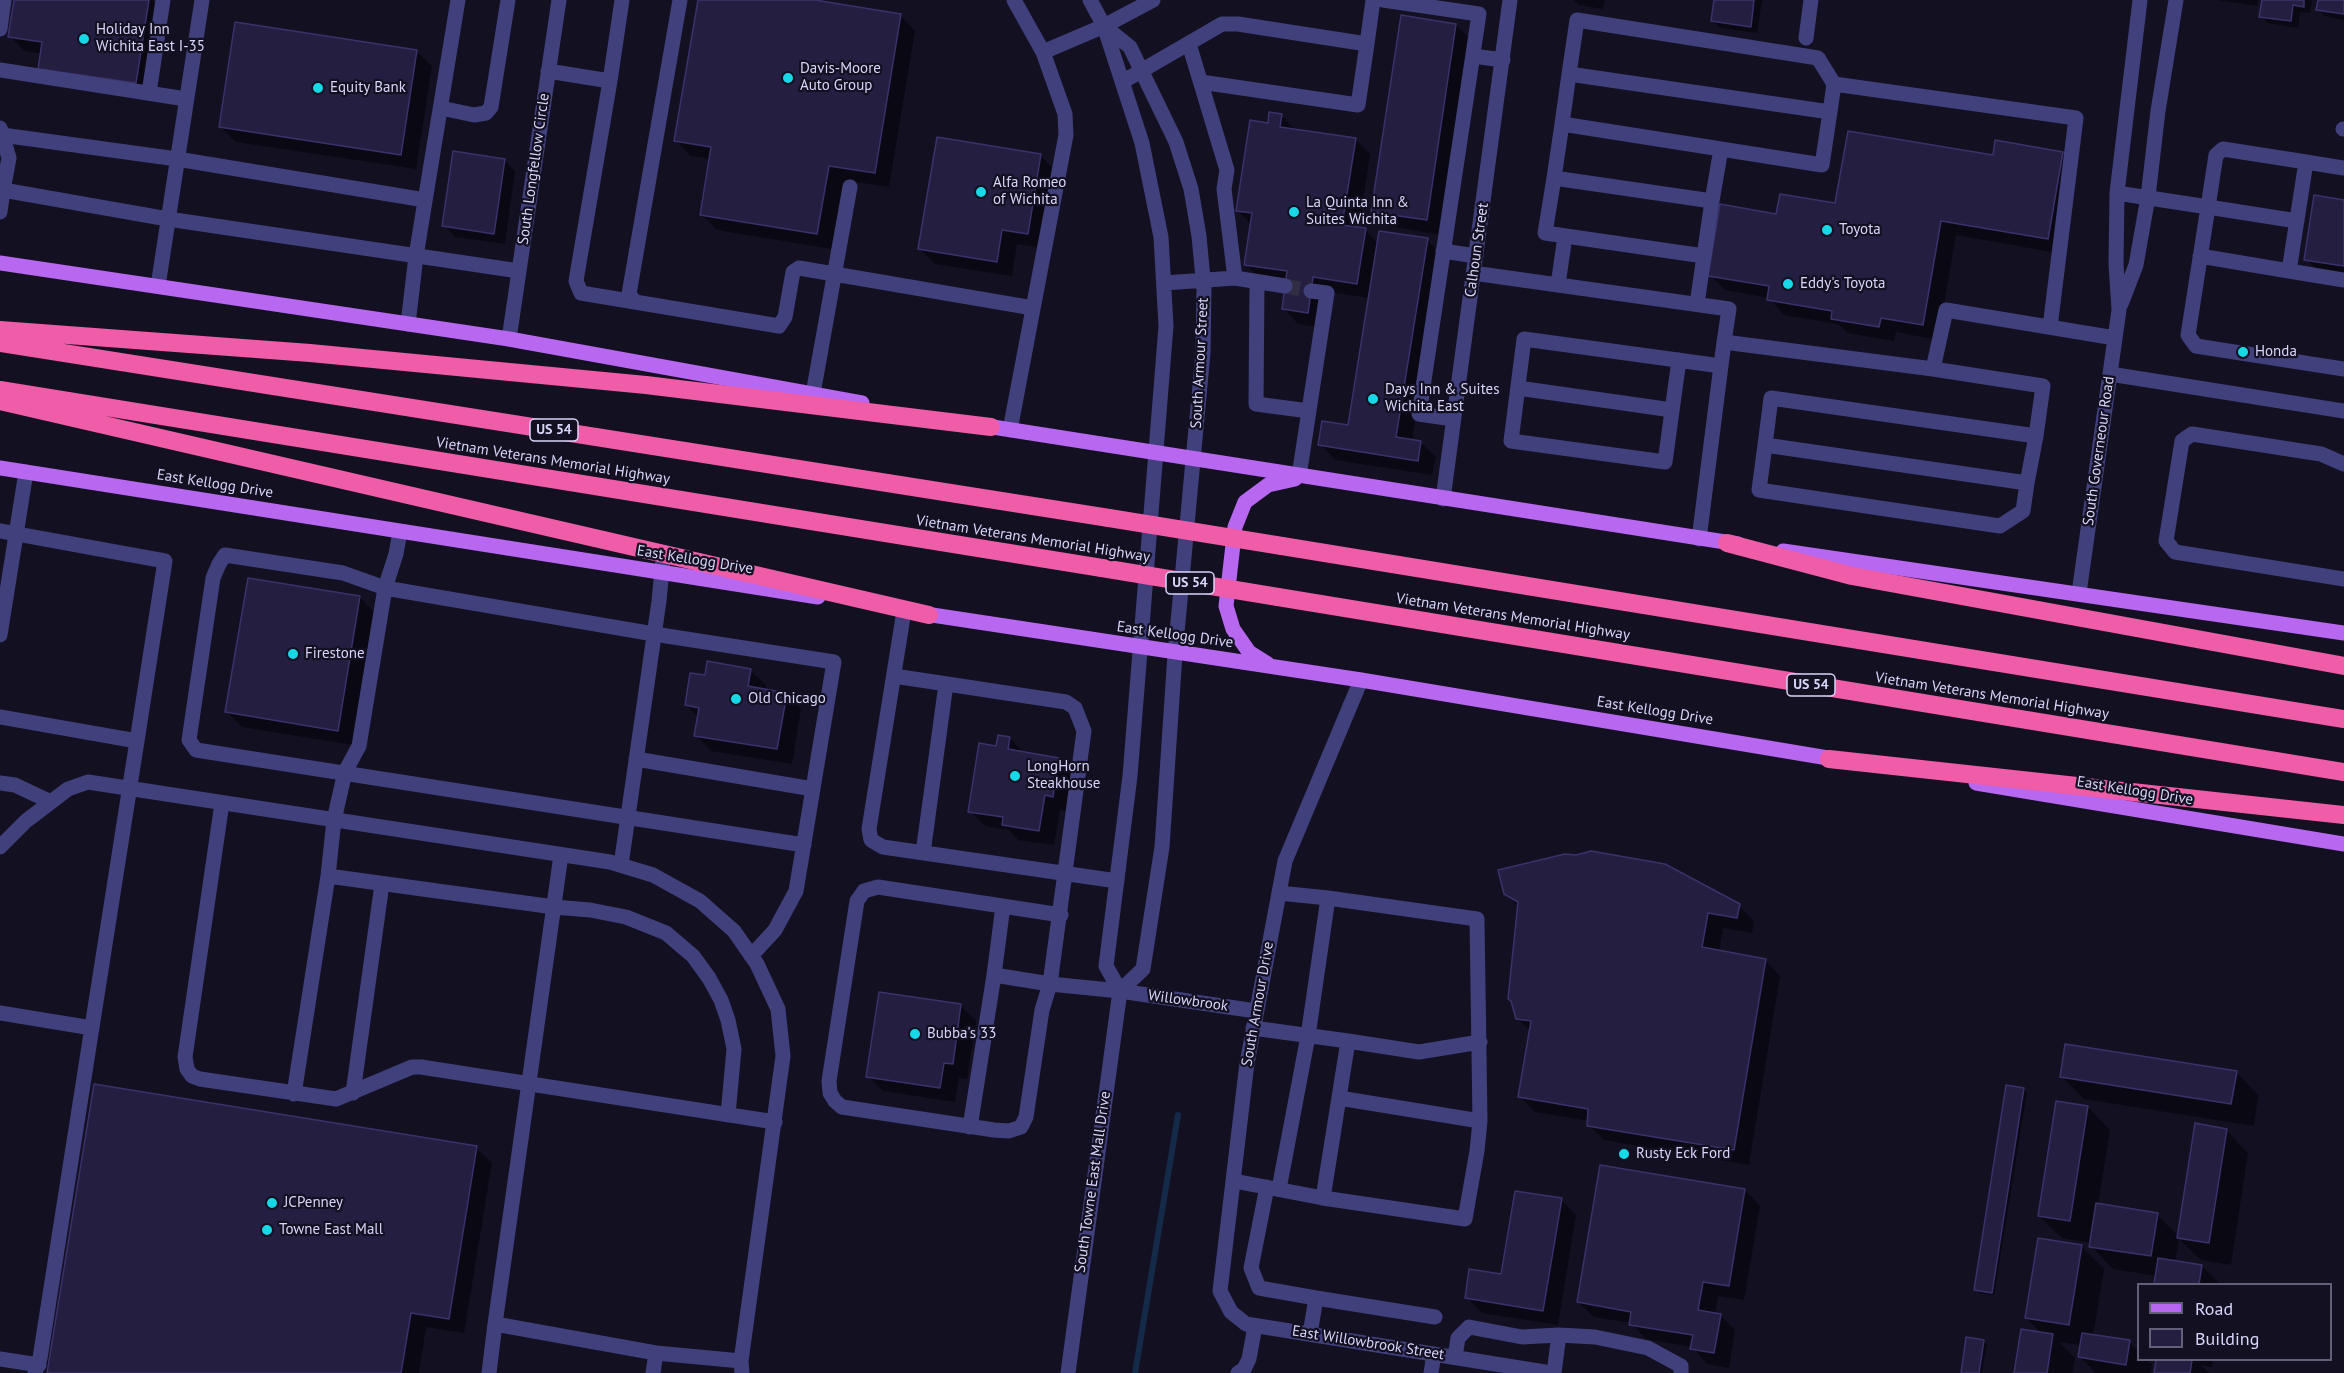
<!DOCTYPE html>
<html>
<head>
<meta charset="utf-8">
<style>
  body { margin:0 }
  #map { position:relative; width:2344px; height:1373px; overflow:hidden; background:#131022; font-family:"PT Sans",sans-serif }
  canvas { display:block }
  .legend { position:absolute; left:2137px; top:1283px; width:195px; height:78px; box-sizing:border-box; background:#131022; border:2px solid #625f79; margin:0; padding:8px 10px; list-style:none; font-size:18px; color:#d8d5fb }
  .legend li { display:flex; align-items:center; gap:12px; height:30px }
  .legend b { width:30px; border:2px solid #625f79 }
</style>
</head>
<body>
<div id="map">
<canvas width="2344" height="1373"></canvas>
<ul class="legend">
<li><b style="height:8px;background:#b867f0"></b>Road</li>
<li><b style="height:16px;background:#241e41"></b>Building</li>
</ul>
</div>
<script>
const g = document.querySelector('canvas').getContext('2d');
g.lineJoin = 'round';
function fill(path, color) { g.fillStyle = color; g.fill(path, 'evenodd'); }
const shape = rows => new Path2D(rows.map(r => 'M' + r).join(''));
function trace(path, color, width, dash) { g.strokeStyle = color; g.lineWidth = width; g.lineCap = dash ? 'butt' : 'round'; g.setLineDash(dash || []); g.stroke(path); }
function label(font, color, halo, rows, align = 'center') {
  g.font = font + ' "PT Sans",sans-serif'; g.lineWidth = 4.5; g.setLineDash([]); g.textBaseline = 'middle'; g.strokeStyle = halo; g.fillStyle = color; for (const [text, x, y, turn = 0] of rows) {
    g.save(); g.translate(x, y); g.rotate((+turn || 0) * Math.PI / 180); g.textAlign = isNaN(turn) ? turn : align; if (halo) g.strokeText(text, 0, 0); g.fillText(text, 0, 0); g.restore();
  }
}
fill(shape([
  [16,0,152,0,164,12,151,98,55,84,42,54,25,51,10,36],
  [699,0,806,0,900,15,915,31,889,187,844,180,832,249,717,230,702,215,711,159,691,156,676,141],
  [1574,0,1605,0,1603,9,1579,5],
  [1716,0,1762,0,1757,33,1720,28,1713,21],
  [2217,0,2258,0,2257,6],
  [2263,0,2312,0,2310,13,2300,12,2298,28,2268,23,2261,16],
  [2319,0,2344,0,2344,20,2325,16,2318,9],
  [1456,25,1471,40,1441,235,1388,226,1373,211],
  [416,51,432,66,416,169,236,142,221,127],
  [1281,115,1296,131,1355,139,1370,154,1359,229,1365,230,1379,244,1427,240,1442,255,1412,441,1420,442,1436,457,1432,475,1335,460,1320,444,1349,427,1370,298,1328,292,1323,328,1298,324,1283,308,1287,284,1261,280,1246,264,1252,225,1238,211,1269,124],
  [938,139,1041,156,1056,171,1043,248,1017,244,1012,276,935,264,920,249],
  [2062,153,2077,168,2063,254,1956,235,1938,340,1896,332,1894,341,1848,333,1838,324,1784,315,1769,298,1725,290,1710,275,1778,215,1836,205,1994,157],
  [504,160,515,171,505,244,455,237,444,225],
  [2344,201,2344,278,2321,274,2306,259],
  [360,597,375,613,353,745,242,727,227,712],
  [750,670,766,685,765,690,786,694,801,709,792,764,711,751,696,735,699,718,686,705,706,677],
  [1010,738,1025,754,1058,759,1074,774,1068,811,1060,810,1054,845,1018,840,1009,830,985,826,970,811,997,748],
  [1505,893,1739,906,1754,921,1752,933,1723,928,1719,952,1765,960,1780,976,1749,1165,1604,1140,1589,1125,1589,1121,1535,1112,1519,1096,1530,1031,1517,1018,1519,907],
  [880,994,961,1006,976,1021,967,1079,959,1078,955,1102,883,1091,868,1076],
  [2236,1072,2258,1095,2254,1126,2084,1099,2061,1076],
  [2023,1089,2027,1092,1994,1295,1979,1293,1975,1289],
  [2088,1107,2110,1130,2098,1205,2157,1215,2178,1236,2226,1130,2248,1153,2231,1265,2201,1260,2179,1239,2175,1262,2202,1266,2220,1284,2155,1284,2157,1276,2113,1269,2091,1246,2091,1243,2062,1238,2039,1216],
  [476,1148,492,1163,464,1333,426,1327,419,1373,49,1373],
  [1745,1190,1760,1206,1744,1300,1718,1296,1715,1314,1720,1315,1735,1330,1729,1368,1707,1364,1692,1347,1646,1339,1631,1323,1594,1317,1578,1302],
  [1561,1200,1576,1215,1558,1325,1482,1313,1466,1297,1502,1276],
  [2081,1246,2104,1269,2093,1336,2129,1342,2138,1351,2138,1360,2147,1360,2152,1364,2150,1373,2096,1373,2079,1356,2081,1345,2059,1342,2075,1358,2072,1373,2015,1373,2042,1334,2026,1318],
  [1983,1341,1987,1344,1982,1373,1962,1373],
  [2158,1360,2213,1360,2212,1367,2201,1365,2209,1373,2156,1373]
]), '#0007');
trace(shape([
  [1135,1373,1178,1115]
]), '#152a48', 6);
const building = shape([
  [14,0,149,0,136,83,38,69,42,42,8,37,14,0],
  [698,0,815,0,901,14,875,173,829,166,817,234,700,215,711,147,674,141,698,0],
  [1714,0,1754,0,1751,27,1711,21,1714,0],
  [2262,0,2304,0,2304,7,2293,5,2291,21,2259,17,2262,0],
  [2318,0,2344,0,2344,14,2316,10,2318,0],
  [1401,15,1456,24,1427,220,1371,212,1401,15],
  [235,22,417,50,401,155,219,127,235,22],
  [1269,112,1282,114,1280,127,1356,138,1342,225,1366,228,1357,284,1313,277,1308,313,1282,309,1287,271,1244,265,1252,213,1236,211,1250,120,1268,123,1269,112],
  [1848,131,1993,155,1995,140,2063,152,2048,239,1941,221,1923,325,1881,318,1879,327,1831,319,1832,311,1767,300,1769,286,1708,276,1720,204,1776,214,1780,194,1835,203,1848,131],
  [937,137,1041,154,1028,234,1002,230,997,262,918,249,937,137],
  [453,151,505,159,494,234,442,226,453,151],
  [2314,195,2344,200,2344,266,2304,260,2314,195],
  [1379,231,1428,238,1396,437,1421,441,1418,461,1318,445,1322,421,1348,425,1379,231],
  [248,578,360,596,338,731,225,712,248,578],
  [707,661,751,669,748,686,787,693,777,749,694,736,699,708,685,705,690,673,705,675,707,661],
  [998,735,1010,737,1008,749,1059,758,1053,797,1045,795,1039,831,1002,825,1003,817,968,812,979,743,996,746,998,735],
  [1591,851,1665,864,1740,904,1737,918,1708,913,1702,947,1766,959,1734,1150,1587,1126,1588,1109,1518,1097,1531,1021,1516,1019,1511,1001,1508,999,1518,902,1504,894,1498,870,1565,854,1576,855,1591,851],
  [879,992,961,1004,953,1064,944,1063,940,1088,866,1077,879,992],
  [2065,1044,2237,1071,2231,1104,2060,1077,2065,1044],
  [94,1084,477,1146,449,1319,411,1313,401,1373,47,1373,94,1084],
  [2006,1085,2024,1088,1992,1293,1974,1290,2006,1085],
  [2056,1101,2088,1106,2070,1221,2038,1216,2056,1101],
  [2195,1123,2227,1129,2209,1243,2177,1238,2195,1123],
  [1600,1165,1745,1189,1729,1286,1703,1282,1698,1310,1721,1314,1714,1353,1690,1349,1693,1335,1629,1325,1631,1312,1577,1302,1600,1165],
  [1515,1191,1562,1198,1543,1311,1465,1298,1469,1269,1501,1274,1515,1191],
  [2096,1203,2158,1213,2151,1256,2089,1247,2096,1203],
  [2038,1238,2082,1245,2069,1325,2025,1318,2038,1238],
  [2158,1258,2202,1265,2199,1284,2154,1284,2158,1258],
  [2021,1329,2053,1334,2047,1373,2014,1373,2021,1329],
  [2082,1333,2130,1340,2126,1365,2078,1357,2082,1333],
  [1966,1337,1984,1340,1979,1373,1961,1373,1966,1337],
  [2156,1360,2192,1360,2190,1373,2154,1373,2156,1360]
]);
fill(building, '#241e41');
trace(building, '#3b326b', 1.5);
trace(shape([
  [1285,286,1311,291]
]), '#312e43', 15, [15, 8]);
trace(shape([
  [680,0,629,294,635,302,779,326,785,317,793,272,799,268,1033,308],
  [1014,0,1043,52],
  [1383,0,1479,14,1419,414,1453,419],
  [1104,26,1130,47,1176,142,1191,189,1199,236,1204,289,1203,353,1175,654,1162,847,1143,969,1120,991],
  [0,29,4,0],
  [1806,38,1811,0],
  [1189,44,1227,170,1224,189,1235,278],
  [1367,44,1373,0],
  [1473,56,1503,60],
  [0,70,186,99],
  [548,71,610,81,622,0],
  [1569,74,1577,20,1818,58,1834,84],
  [610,81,576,281,581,293,635,302],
  [1122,82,1222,24,1238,24,1367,44,1358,105,1201,82],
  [149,93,163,0],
  [441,108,474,115,486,113,491,107,508,0],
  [0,128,9,158,3,190,168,219,519,271],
  [2343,129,2344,129],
  [2,135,177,159,425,200],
  [1721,149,1822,165,1830,112],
  [2306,162,2344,168],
  [1554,178,1562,124],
  [0,189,3,190,0,212],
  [2117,193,2208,207,2216,155,2223,149,2306,162,2289,271,2344,280],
  [2297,221,2208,207,2188,335,2196,346,2344,369],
  [1443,251,1476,256],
  [1704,256,1712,201],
  [2200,256,2289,271],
  [1473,273,1729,309,1724,342],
  [1257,282,1256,404,1309,411],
  [1164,283,1235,278,1285,286],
  [1558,285,1565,236],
  [158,286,202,0],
  [1697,304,1704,256,1545,233,1554,178,1712,201,1721,149,1562,124,1569,74,1830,112,1834,84,2076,118,2050,327],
  [2121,304,2136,265,2148,197,2158,111,2176,0],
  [408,324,416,256,458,0],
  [509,339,559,0],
  [1679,360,1665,462,1511,441,1524,339,1721,366],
  [2110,374,2344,411],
  [1518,388,1672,410],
  [811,405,850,187],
  [1010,430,1066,135,1065,114,1043,52,1104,26,1153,0],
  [1765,445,1759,490,2000,526,2023,511,2027,483,1765,445,1771,398,2036,436,2043,386,1933,369],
  [2344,464,2321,454,2192,434,2182,441,2166,541,2175,552,2344,579],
  [1299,476,1327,293,1311,291],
  [2027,483,2036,436],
  [1443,499,1510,0],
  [0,531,165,561,137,741],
  [400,532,396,554,385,588,359,746,345,772,334,820,328,876,554,907,590,910,626,917,666,933,693,956,709,978,721,1000,728,1020,734,1049,728,1115],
  [1699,539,1724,342,1933,369,1946,310,2115,338],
  [2079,593,2119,310,2116,264,2117,193,2140,0],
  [904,611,869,829,871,840,883,847,1117,881],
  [0,635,26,472],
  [894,676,1066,702,1075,708,1084,731,1050,984,1120,991,1256,1011],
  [1361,680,1285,861,1247,1063,1220,1291,1231,1312,1246,1324,1551,1373],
  [0,717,137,741,40,1358,35,1373],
  [636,759,813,789],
  [0,783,15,785,51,802],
  [222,803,185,1057,187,1069,192,1076,200,1079,336,1099,412,1067,421,1067,775,1122],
  [0,847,26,821,68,789,88,782,610,862,653,875,700,901,734,931,757,964,778,1009,783,1056,741,1361,742,1373],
  [923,853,946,684],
  [561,855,495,1324,656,1353],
  [621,865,659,601,663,559],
  [1279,893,1328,898,1308,1036,1279,1189],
  [1328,898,1477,919,1480,1121,1339,1098],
  [1003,906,994,975,1050,984,1042,1010,1026,1117,1021,1127,1009,1131,994,1130,842,1107,835,1101,830,1093,829,1081,857,901,864,891,878,887,1061,915],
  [751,956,775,930,796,891,834,662,654,634,385,588,343,573,225,555,219,564,213,578,189,740,196,750,804,845],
  [0,1013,92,1028],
  [1253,1028,1348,1041,1323,1198],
  [1348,1041,1419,1052,1480,1042],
  [353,1093,382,884],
  [294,1094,328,876],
  [970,1127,994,975],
  [1234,1181,1323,1198,1465,1219,1477,1151,1480,1121],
  [1267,1187,1251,1268,1259,1288,1316,1298],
  [1310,1334,1316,1298,1435,1317],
  [1455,1357,1458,1338,1469,1327,1522,1337,1559,1335,1595,1337,1648,1348,1681,1366,1681,1373],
  [0,1359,39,1365],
  [489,1373,495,1324],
  [653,1373,656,1353,741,1361],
  [1068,1373,1120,991,1106,966,1130,776,1166,326,1161,237,1142,143,1104,26,1090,0],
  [1238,1373,1244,1369,1249,1359,1255,1326],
  [1431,1373,1434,1354],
  [1554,1373,1559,1335]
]), '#40407c', 15);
trace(shape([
  [0,263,509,339,862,403],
  [980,425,1738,544],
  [0,468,818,597],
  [1783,551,2344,633],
  [919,613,1361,680,1840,760],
  [1268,664,1249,652,1233,629,1226,606,1235,527,1245,502,1268,485,1295,479],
  [1976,783,2344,844]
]), '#b867f0', 15);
trace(shape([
  [0,330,310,353,646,385,991,427],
  [0,343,1109,518],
  [0,390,1102,568],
  [0,401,929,615],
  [1727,543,1852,576,2344,666],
  [1282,546,2344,719],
  [1278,597,2344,772],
  [1829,759,2344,815]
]), '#ef5ca8', 18);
trace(shape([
  [1109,518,1282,546],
  [1102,568,1278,597]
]), '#ef5ca8', 18);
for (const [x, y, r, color] of [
  [84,39,6,"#16d8e6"],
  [788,78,6,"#16d8e6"],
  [318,88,6,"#16d8e6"],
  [981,192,6,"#16d8e6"],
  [1294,212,6,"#16d8e6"],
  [1827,230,6,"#16d8e6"],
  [1788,284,6,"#16d8e6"],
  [2243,352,6,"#16d8e6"],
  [1373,399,6,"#16d8e6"],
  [293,654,6,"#16d8e6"],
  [736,699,6,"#16d8e6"],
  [1015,776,6,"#16d8e6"],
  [915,1034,6,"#16d8e6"],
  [1624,1154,6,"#16d8e6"],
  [272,1203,6,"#16d8e6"],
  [267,1230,6,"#16d8e6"]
]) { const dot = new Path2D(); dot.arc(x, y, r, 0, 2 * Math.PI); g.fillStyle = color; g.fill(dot); trace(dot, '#131022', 2); }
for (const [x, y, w] of [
  [554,430,48],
  [1190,583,48],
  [1811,685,48]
]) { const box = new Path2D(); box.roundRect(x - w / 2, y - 11, w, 22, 4.5); g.fillStyle = '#131022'; g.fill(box); trace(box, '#d8d5fb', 1.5); }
label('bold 14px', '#d8d5fb', null, [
  ["US 54",554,430],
  ["US 54",1190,583],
  ["US 54",1811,685]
]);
label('15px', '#d8d5fb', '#131022', [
  ["Holiday Inn",96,30],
  ["Wichita East I-35",96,47],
  ["Davis-Moore",800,69],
  ["Auto Group",800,86],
  ["Equity Bank",330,88],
  ["Alfa Romeo",993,183],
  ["of Wichita",993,200],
  ["La Quinta Inn &",1306,203],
  ["Suites Wichita",1306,220],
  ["Toyota",1839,230],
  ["Eddy's Toyota",1800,284],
  ["Honda",2255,352],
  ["Days Inn & Suites",1385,390],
  ["Wichita East",1385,407],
  ["Firestone",305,654],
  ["Old Chicago",748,699],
  ["LongHorn",1027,767],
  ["Steakhouse",1027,784],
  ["Bubba's 33",927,1034],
  ["Rusty Eck Ford",1636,1154],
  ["JCPenney",284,1203],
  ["Towne East Mall",279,1230]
], 'left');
label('15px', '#d8d5fb', '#131022', [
  ["South Longfellow Circle",534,169,-82],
  ["Calhoun Street",1477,250,-82],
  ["South Armour Street",1200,363,-87],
  ["South Governeour Road",2099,451,-82],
  ["Vietnam Veterans Memorial Highway",553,461,9],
  ["East Kellogg Drive",215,484,9],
  ["Vietnam Veterans Memorial Highway",1033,539,9],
  ["East Kellogg Drive",695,560,9],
  ["Vietnam Veterans Memorial Highway",1513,617,9],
  ["East Kellogg Drive",1175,635,8],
  ["Vietnam Veterans Memorial Highway",1992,696,9],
  ["East Kellogg Drive",1655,711,9],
  ["East Kellogg Drive",2135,791,9],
  ["Willowbrook",1188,1001,8],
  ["South Armour Drive",1258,1004,-80],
  ["South Towne East Mall Drive",1093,1182,-82],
  ["East Willowbrook Street",1368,1343,9]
]);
</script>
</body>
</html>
